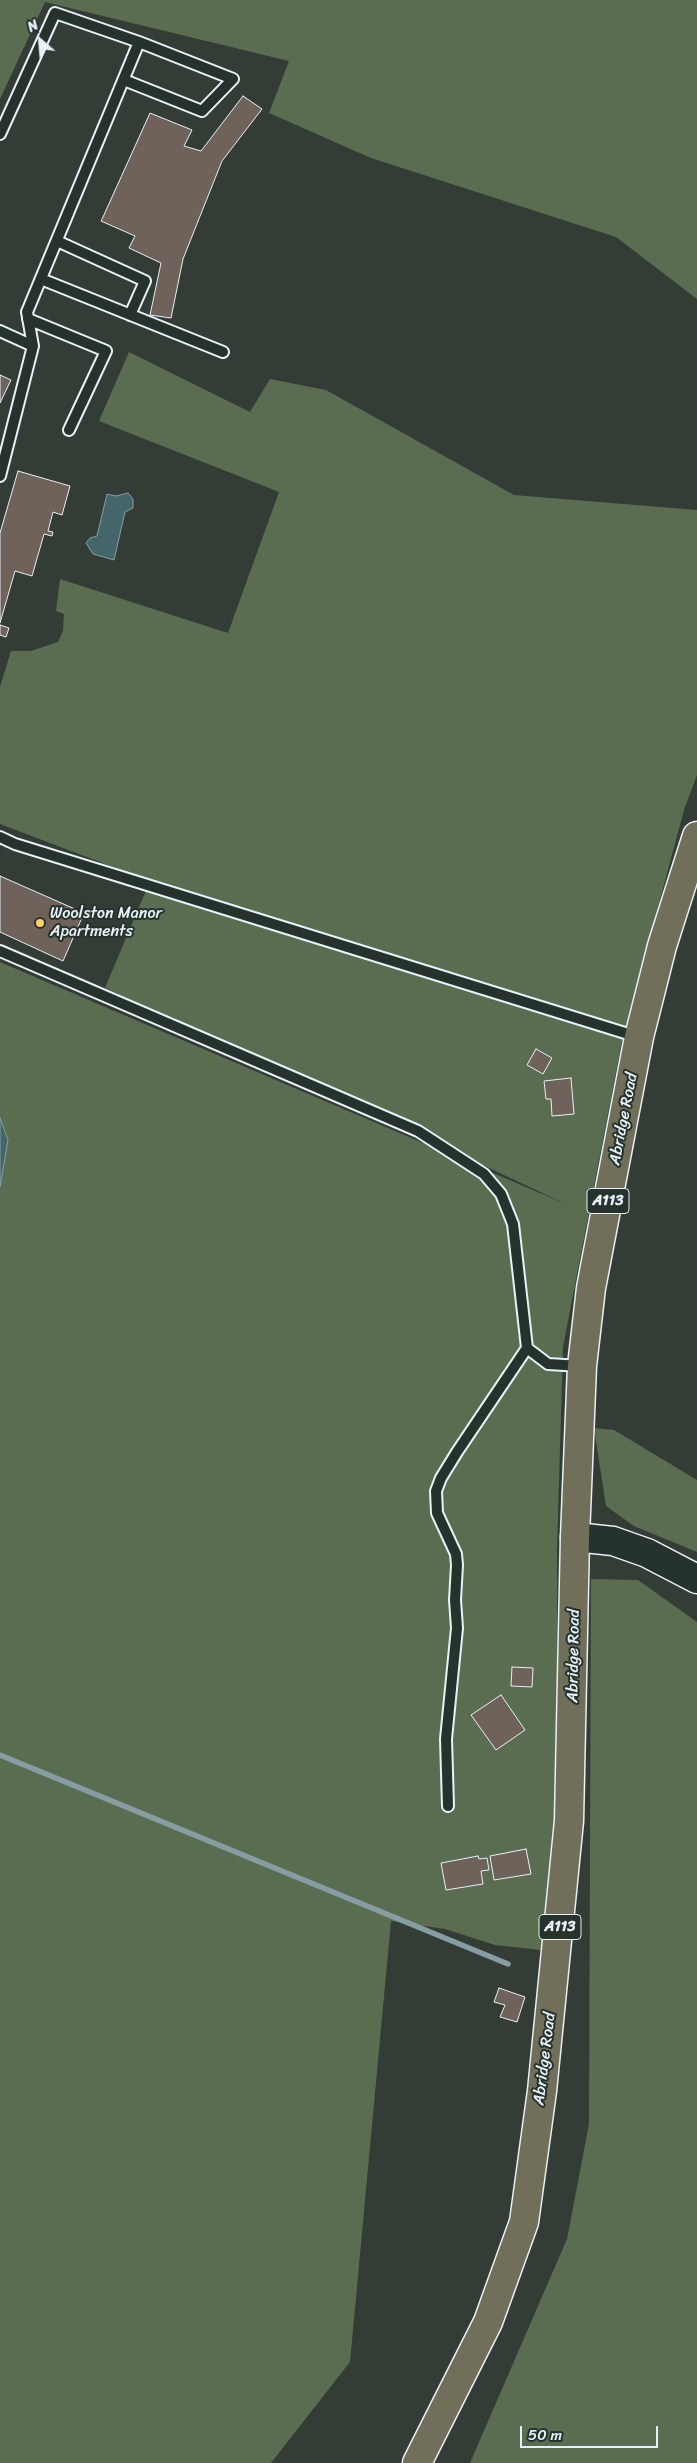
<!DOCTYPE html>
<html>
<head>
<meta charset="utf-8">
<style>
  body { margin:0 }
  #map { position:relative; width:697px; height:2463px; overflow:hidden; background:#343c36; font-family:Sriracha,sans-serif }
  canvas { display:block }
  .north { position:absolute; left:15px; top:15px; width:50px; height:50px; -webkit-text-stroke:4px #26332d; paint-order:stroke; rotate:333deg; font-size:14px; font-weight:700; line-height:20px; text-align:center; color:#e8f1f8 }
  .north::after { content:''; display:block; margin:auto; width:18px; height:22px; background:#e8f1f8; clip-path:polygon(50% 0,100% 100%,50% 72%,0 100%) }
  .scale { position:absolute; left:520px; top:2426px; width:138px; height:22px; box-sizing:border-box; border:2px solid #e8f1f8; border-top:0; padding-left:6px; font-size:15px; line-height:18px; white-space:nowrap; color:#e8f1f8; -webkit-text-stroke:4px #26332d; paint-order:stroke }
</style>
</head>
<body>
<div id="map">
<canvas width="697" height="2463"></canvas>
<div class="north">N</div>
<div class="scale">50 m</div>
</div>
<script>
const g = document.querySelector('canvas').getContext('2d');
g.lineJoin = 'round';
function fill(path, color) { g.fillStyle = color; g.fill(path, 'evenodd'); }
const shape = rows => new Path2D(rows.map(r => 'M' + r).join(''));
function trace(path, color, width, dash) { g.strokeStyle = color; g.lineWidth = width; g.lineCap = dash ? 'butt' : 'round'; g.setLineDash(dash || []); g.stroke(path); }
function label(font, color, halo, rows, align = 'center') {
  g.font = font + ' Sriracha,sans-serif'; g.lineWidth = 4; g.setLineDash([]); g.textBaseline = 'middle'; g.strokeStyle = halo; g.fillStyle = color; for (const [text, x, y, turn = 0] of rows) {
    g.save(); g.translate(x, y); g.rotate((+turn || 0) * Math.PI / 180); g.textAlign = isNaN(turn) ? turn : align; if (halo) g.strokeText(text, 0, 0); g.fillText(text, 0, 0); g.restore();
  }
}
fill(shape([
  [0,0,697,0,697,299,616,237,371,158,269,113,289,61,45,2,0,99],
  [129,352,250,412,270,379,326,390,514,495,697,510,697,775,684,810,622,1041,563,1347,557,1548,558,1818,550,1951,495,1945,445,1929,391,1921,350,2362,271,2463,0,2463,0,962,568,1205,105,988,150,881,0,824,0,687,11,651,31,651,58,642,63,631,64,614,56,611,60,579,228,633,279,492,99,421],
  [594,1428,614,1430,697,1480,697,1552,634,1526,606,1506],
  [591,1579,638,1580,697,1622,697,2463,470,2463,567,2239,589,2124]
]), '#5a6d51');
const water = shape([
  [128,493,133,499,133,508,125,512,114,560,93,554,86,543,90,538,97,536,107,494,116,496,128,493],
  [0,1118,8,1140,0,1187,0,1118]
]);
fill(water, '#44666b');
trace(water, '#869ea3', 1);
trace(shape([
  [0,1755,508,1964]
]), '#869ea3', 5.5);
const building = shape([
  [243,96,262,109,222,161,183,259,171,318,150,315,161,263,129,248,135,236,101,221,103,217,150,113,192,130,184,146,201,151,243,96],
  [0,375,11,380,0,403,0,375],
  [18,471,70,486,62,515,53,512,48,531,53,532,52,536,44,534,32,576,15,571,0,623,0,533,18,471],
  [0,625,9,628,6,637,0,635,0,625],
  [0,876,84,913,63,961,0,932,0,876],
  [536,1049,552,1058,543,1074,527,1065,536,1049],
  [571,1078,574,1114,552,1116,551,1099,546,1099,544,1081,571,1078],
  [512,1667,533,1668,532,1687,511,1686,512,1667],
  [501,1695,525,1730,496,1750,471,1715,501,1695],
  [526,1849,531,1874,494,1880,490,1856,526,1849],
  [478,1856,479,1859,487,1858,489,1870,481,1871,483,1884,446,1890,441,1863,478,1856],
  [499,1988,525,1997,517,2022,500,2017,505,2005,494,2002,499,1988]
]);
fill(building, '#6e625b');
trace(building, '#e8f1f8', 1);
const lane = shape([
  [0,134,55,13,139,42,233,79,202,111,124,80],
  [57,241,145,281,130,315],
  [41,279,223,352],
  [28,319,106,351,69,430],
  [0,331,33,346],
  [0,476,33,346,27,312,139,42],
  [0,837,15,844,638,1037],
  [0,951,418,1131,484,1174,501,1194,513,1224,527,1348,457,1452,441,1478,436,1491,437,1513,456,1554,457,1565,455,1600,457,1628,446,1739,448,1806],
  [527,1348,548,1364,581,1366]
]);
const secondary = shape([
  [575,1537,613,1541,647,1553,697,1579]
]);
const primary = shape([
  [417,2463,488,2322,524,2222,542,2091,569,1821,575,1537,582,1366,591,1288,639,1037,662,946,697,836]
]);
trace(lane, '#e8f1f8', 14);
trace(secondary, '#e8f1f8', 31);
trace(primary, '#e8f1f8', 31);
trace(lane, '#26332d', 10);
trace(secondary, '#26332d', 28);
trace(primary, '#716e59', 28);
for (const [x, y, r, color] of [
  [40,923,5,"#ffd166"]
]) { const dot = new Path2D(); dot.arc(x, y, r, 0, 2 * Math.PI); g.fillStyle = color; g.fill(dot); trace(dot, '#26332d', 2); }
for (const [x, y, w] of [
  [608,1201,42],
  [560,1927,42]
]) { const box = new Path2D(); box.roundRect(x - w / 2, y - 12.5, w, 25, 4); g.fillStyle = '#26332d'; g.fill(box); trace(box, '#e8f1f8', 1); }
label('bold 15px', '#e8f1f8', null, [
  ["A113",608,1201],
  ["A113",560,1927]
]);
label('16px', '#e8f1f8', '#26332d', [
  ["Woolston Manor",50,914],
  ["Apartments",50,932]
], 'left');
label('16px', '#e8f1f8', '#26332d', [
  ["Abridge Road",624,1119,-79],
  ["Abridge Road",574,1656,-89],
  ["Abridge Road",545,2059,-83]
]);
</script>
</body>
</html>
